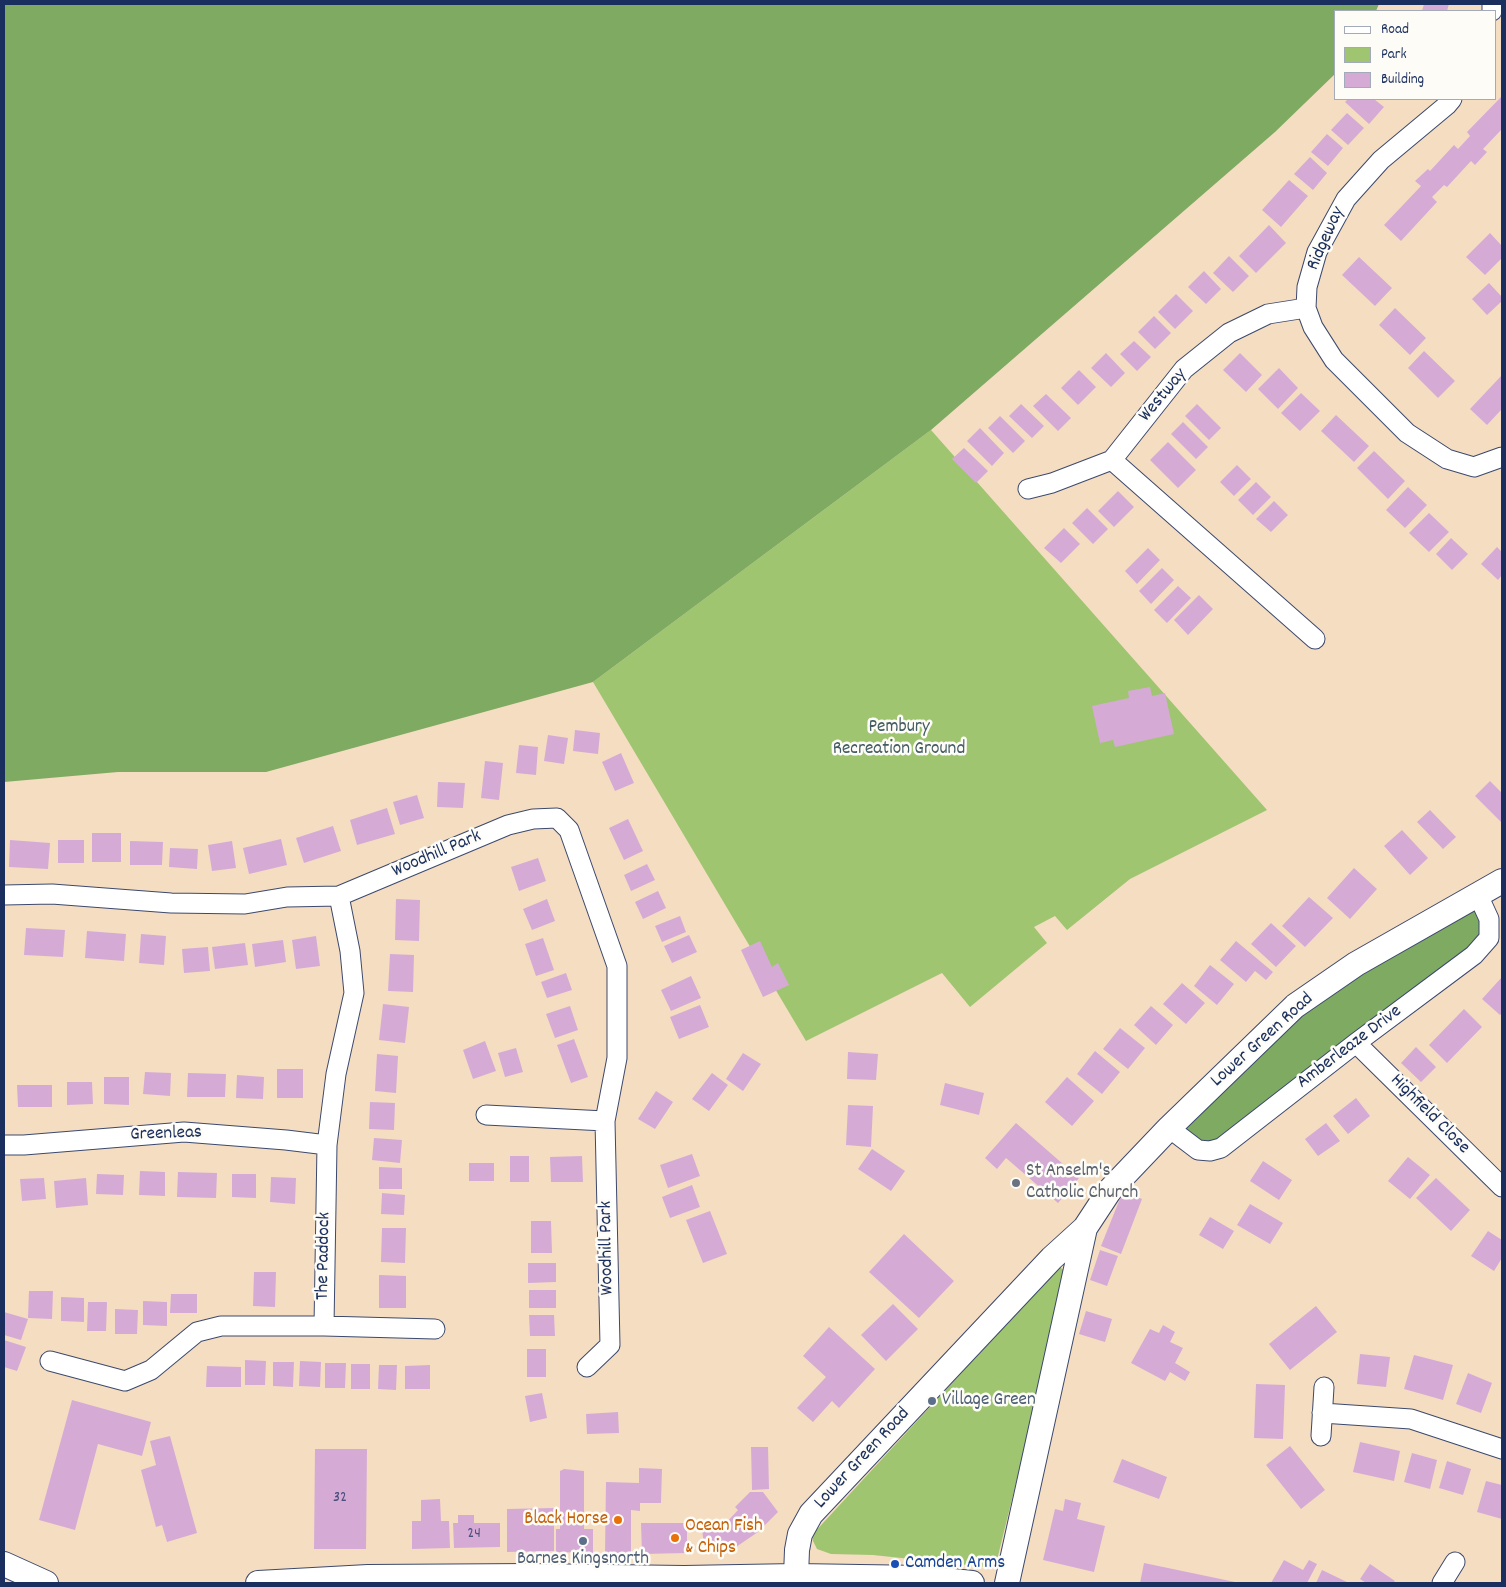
<!DOCTYPE html>
<html>
<head>
<meta charset="utf-8">
<style>
  body { margin:0 }
  #map { position:relative; width:1506px; height:1587px; overflow:hidden; background:#f5ddc2; font-family:Dekko,sans-serif }
  canvas { display:block }
  .frame { position:absolute; inset:0; border:5px solid #1b2f5e; pointer-events:none }
  .legend { position:absolute; left:1334px; top:10px; width:162px; height:90px; box-sizing:border-box; background:#fdfcf7; border:1px solid #a3aaba; margin:0; padding:6px 9px; list-style:none; font-size:15px; color:#1b2f5e }
  .legend li { display:flex; align-items:center; gap:10px; height:25px }
  .legend b { width:25px; border:1px solid #a3aaba }
</style>
</head>
<body>
<div id="map">
<canvas width="1506" height="1587"></canvas>
<div class="frame"></div>
<ul class="legend">
<li><b style="height:6px;background:#fff"></b>Road</li>
<li><b style="height:14px;background:#9fc570"></b>Park</li>
<li><b style="height:14px;background:#d5abd6"></b>Building</li>
</ul>
</div>
<script>
const g = document.querySelector('canvas').getContext('2d');
g.lineJoin = 'round';
function fill(path, color) { g.fillStyle = color; g.fill(path, 'evenodd'); }
const shape = rows => new Path2D(rows.map(r => 'M' + r).join(''));
function trace(path, color, width, dash) { g.strokeStyle = color; g.lineWidth = width; g.lineCap = dash ? 'butt' : 'round'; g.setLineDash(dash || []); g.stroke(path); }
function label(font, color, halo, rows, align = 'center') {
  g.font = font + ' Dekko,sans-serif'; g.lineWidth = 5; g.setLineDash([]); g.textBaseline = 'middle'; g.strokeStyle = halo; g.fillStyle = color; for (const [text, x, y, turn = 0] of rows) {
    g.save(); g.translate(x, y); g.rotate((+turn || 0) * Math.PI / 180); g.textAlign = isNaN(turn) ? turn : align; if (halo) g.strokeText(text, 0, 0); g.fillText(text, 0, 0); g.restore();
  }
}
fill(shape([
  [931,430,1267,810,1130,879,1067,930,1055,916,1034,927,1047,943,970,1007,942,973,806,1041,593,682],
  [1059,1267,1068,1272,995,1568,873,1555,831,1554,817,1549,813,1541,812,1535]
]), '#9fc570');
fill(shape([
  [4,4,1379,4,1376,11,1335,11,1335,74,1275,132,931,430,593,682,266,772,118,772,4,782],
  [1478,895,1489,938,1210,1151,1169,1128,1295,1006]
]), '#7faa62');
fill(shape([
  [1424,4,1449,4,1447,11,1422,11],
  [1502,96,1502,129,1483,149,1487,152,1475,165,1471,161,1447,187,1444,185,1432,197,1437,202,1401,241,1384,225,1421,186,1415,181,1428,169,1430,171,1454,145,1458,149,1470,136,1467,132],
  [1348,99,1374,99,1384,107,1369,124,1345,102],
  [1347,113,1364,128,1348,145,1331,130],
  [1327,134,1343,148,1328,166,1311,152],
  [1310,157,1327,173,1313,190,1294,174],
  [1289,180,1308,196,1281,227,1262,210],
  [1269,225,1286,243,1256,273,1239,256],
  [1490,233,1502,246,1502,258,1485,275,1466,257],
  [1229,256,1249,276,1233,292,1213,273],
  [1359,257,1392,288,1375,306,1342,275],
  [1204,271,1221,289,1206,304,1188,287],
  [1489,283,1502,297,1502,301,1487,315,1472,299],
  [1176,294,1193,311,1175,329,1158,312],
  [1395,308,1426,338,1410,355,1379,325],
  [1154,316,1171,333,1155,349,1138,332],
  [1134,341,1151,357,1137,371,1120,354],
  [1424,351,1455,381,1438,398,1408,368],
  [1106,353,1125,373,1111,387,1091,368],
  [1240,353,1262,375,1246,392,1223,370],
  [1279,368,1298,388,1278,409,1258,389],
  [1079,370,1096,387,1078,405,1061,388],
  [1502,375,1502,409,1487,425,1470,409],
  [1301,393,1320,411,1300,431,1281,413],
  [1046,394,1071,418,1058,431,1033,406],
  [1021,404,1044,426,1032,438,1009,416],
  [1197,404,1221,428,1209,440,1185,416],
  [1336,415,1369,446,1354,462,1321,431],
  [1000,416,1025,441,1013,453,988,428],
  [1183,422,1208,447,1196,459,1171,434],
  [980,428,1004,453,992,466,967,441],
  [1168,442,1196,470,1178,488,1150,460],
  [964,448,988,471,976,483,952,459],
  [1374,451,1405,481,1388,499,1357,468],
  [1237,465,1251,479,1234,496,1220,482],
  [1256,482,1271,497,1253,515,1238,500],
  [1408,487,1427,505,1405,528,1386,510],
  [1118,491,1134,507,1114,527,1098,511],
  [1274,501,1288,515,1271,532,1256,519],
  [1087,508,1108,529,1093,544,1072,523],
  [1429,513,1449,532,1429,552,1409,533],
  [1064,528,1080,544,1061,563,1044,548],
  [1451,538,1468,554,1452,570,1436,554],
  [1497,547,1502,552,1502,575,1498,580,1481,564],
  [1148,548,1160,560,1137,584,1125,571],
  [1162,568,1174,580,1151,604,1139,591],
  [1178,586,1191,598,1167,623,1154,610],
  [1199,595,1213,609,1188,635,1174,620],
  [1150,687,1152,696,1165,693,1174,734,1115,747,1113,740,1100,743,1092,706,1129,698,1128,691],
  [575,730,600,733,598,754,573,751],
  [548,735,568,738,564,764,544,761],
  [519,745,538,747,536,775,516,773],
  [621,753,634,783,615,791,602,762],
  [485,761,503,763,499,800,481,798],
  [1490,781,1502,793,1502,823,1475,796],
  [438,782,465,783,463,808,437,807],
  [417,795,424,818,400,825,393,802],
  [387,808,395,834,357,845,350,820],
  [1430,810,1456,837,1443,849,1417,822],
  [628,819,643,851,624,860,609,828],
  [333,826,341,851,304,863,296,838],
  [1402,830,1428,858,1410,875,1384,846],
  [92,833,121,833,121,862,92,862],
  [281,839,287,865,249,874,243,848],
  [10,840,50,843,48,869,9,867],
  [58,840,84,840,84,863,58,863],
  [130,841,163,842,162,865,130,865],
  [232,841,236,868,212,871,208,845],
  [170,848,198,849,197,869,169,867],
  [538,858,546,881,519,891,511,867],
  [647,864,655,880,631,891,624,875],
  [1354,868,1377,889,1350,919,1327,898],
  [658,891,666,908,643,919,635,902],
  [1309,897,1333,918,1305,947,1282,926],
  [396,899,420,900,419,941,395,940],
  [547,899,555,921,532,930,523,909],
  [680,916,686,932,662,942,655,926],
  [1271,923,1296,946,1276,967,1251,944],
  [26,928,65,930,63,957,24,955],
  [87,931,126,934,124,961,85,958],
  [141,934,166,936,164,965,139,963],
  [689,935,697,952,672,963,664,946],
  [316,936,320,966,296,969,292,940],
  [543,938,554,970,536,976,525,944],
  [283,940,286,962,255,967,252,944],
  [760,941,772,967,778,963,789,985,763,997,741,950],
  [1236,941,1273,972,1266,980,1255,971,1246,982,1220,960],
  [245,943,248,965,215,969,212,947],
  [208,947,210,971,184,973,182,949],
  [390,954,414,955,413,992,388,991],
  [1210,965,1234,984,1217,1005,1194,986],
  [566,973,572,990,547,998,541,982],
  [691,976,701,998,671,1011,661,990],
  [1502,977,1502,1013,1500,1015,1482,999],
  [1182,983,1205,1003,1186,1024,1163,1004],
  [383,1004,409,1007,405,1043,379,1040],
  [700,1005,709,1027,679,1039,670,1017],
  [570,1006,578,1030,555,1038,546,1014],
  [1151,1006,1173,1025,1156,1045,1134,1025],
  [1464,1009,1482,1027,1447,1063,1429,1045],
  [1120,1028,1145,1048,1128,1069,1103,1049],
  [574,1039,588,1077,571,1083,557,1045],
  [485,1041,496,1071,473,1079,463,1050],
  [1416,1047,1436,1067,1421,1082,1401,1063],
  [516,1048,523,1072,505,1077,498,1053],
  [1095,1051,1120,1072,1102,1094,1077,1074],
  [848,1052,878,1054,876,1080,847,1079],
  [743,1053,761,1064,743,1091,726,1079],
  [377,1054,398,1056,396,1093,375,1091],
  [277,1069,303,1069,303,1098,277,1098],
  [145,1072,171,1073,170,1096,143,1094],
  [188,1073,226,1074,225,1097,187,1097],
  [712,1073,728,1085,709,1111,692,1099],
  [237,1075,264,1077,263,1099,236,1098],
  [104,1077,129,1077,129,1105,104,1104],
  [1067,1077,1094,1101,1072,1126,1045,1102],
  [67,1082,92,1082,93,1104,67,1105],
  [945,1083,984,1093,979,1115,940,1105],
  [17,1085,52,1085,52,1107,18,1107],
  [656,1091,673,1102,655,1129,638,1119],
  [1356,1098,1370,1116,1348,1134,1333,1116],
  [370,1102,395,1103,394,1130,369,1129],
  [848,1105,873,1106,871,1147,846,1145],
  [1016,1123,1079,1178,1058,1203,1006,1158,997,1169,985,1158],
  [1326,1123,1340,1141,1318,1156,1305,1139],
  [374,1138,402,1140,400,1163,372,1160],
  [872,1149,905,1171,891,1191,858,1169],
  [692,1154,700,1176,668,1188,660,1165],
  [510,1156,529,1156,529,1182,510,1182],
  [582,1156,583,1182,551,1182,550,1157],
  [1408,1157,1430,1175,1410,1199,1388,1181],
  [1263,1161,1292,1180,1279,1200,1250,1181],
  [469,1163,494,1163,494,1181,469,1181],
  [379,1167,402,1168,402,1189,379,1189],
  [140,1171,165,1172,165,1196,139,1195],
  [178,1172,217,1173,216,1198,177,1197],
  [97,1174,124,1175,123,1195,96,1194],
  [232,1174,256,1174,256,1198,232,1197],
  [271,1177,296,1178,295,1204,270,1202],
  [44,1178,46,1199,22,1201,20,1179],
  [86,1178,88,1205,56,1208,54,1181],
  [1436,1178,1470,1210,1451,1231,1416,1198],
  [692,1185,700,1207,670,1218,662,1197],
  [1123,1191,1142,1199,1121,1254,1101,1246],
  [382,1193,405,1195,404,1215,381,1214],
  [1250,1204,1283,1223,1270,1244,1237,1225],
  [710,1211,727,1254,703,1263,686,1220],
  [1210,1217,1234,1231,1223,1249,1199,1235],
  [531,1221,551,1221,552,1253,531,1253],
  [382,1228,406,1228,405,1263,381,1262],
  [1488,1231,1502,1240,1502,1258,1494,1271,1471,1256],
  [904,1234,954,1281,919,1318,869,1272],
  [1100,1250,1118,1256,1107,1286,1090,1280],
  [528,1263,556,1263,556,1282,528,1283],
  [254,1272,276,1272,275,1307,253,1306],
  [379,1275,406,1276,406,1308,379,1308],
  [529,1290,556,1290,556,1308,529,1308],
  [29,1291,53,1291,52,1319,28,1318],
  [171,1294,197,1294,197,1313,170,1313],
  [61,1297,84,1298,84,1322,61,1321],
  [143,1301,167,1302,167,1326,143,1325],
  [88,1302,107,1302,106,1331,87,1331],
  [893,1304,918,1329,886,1361,861,1335],
  [1316,1306,1337,1332,1290,1370,1269,1344],
  [115,1309,138,1310,137,1334,115,1334],
  [1086,1311,1112,1319,1105,1342,1079,1334],
  [4,1312,28,1319,21,1340,4,1335],
  [529,1315,554,1315,555,1336,530,1336],
  [1163,1325,1175,1332,1170,1342,1183,1348,1175,1363,1190,1372,1185,1381,1170,1372,1165,1381,1131,1363,1150,1329,1159,1333],
  [829,1327,875,1369,839,1408,832,1401,813,1422,797,1408,826,1377,803,1356],
  [4,1340,26,1347,17,1371,4,1367],
  [527,1349,546,1349,546,1377,527,1377],
  [1360,1354,1390,1357,1386,1387,1357,1384],
  [1414,1355,1453,1365,1443,1400,1404,1389],
  [245,1360,266,1361,265,1385,245,1385],
  [300,1361,321,1362,320,1387,299,1386],
  [273,1362,294,1362,293,1387,273,1386],
  [325,1363,346,1363,345,1388,325,1388],
  [351,1364,370,1364,370,1389,351,1389],
  [379,1365,397,1365,396,1390,378,1389],
  [430,1365,430,1389,405,1389,405,1366],
  [207,1366,241,1367,241,1387,206,1387],
  [1468,1373,1492,1383,1481,1413,1456,1404],
  [1256,1384,1285,1385,1283,1439,1254,1438],
  [542,1393,547,1418,530,1422,525,1396],
  [72,1400,151,1422,142,1456,98,1444,75,1530,39,1520],
  [618,1412,619,1433,587,1434,586,1414],
  [170,1436,197,1533,167,1542,162,1525,156,1527,141,1470,156,1465,150,1441],
  [1360,1442,1400,1451,1394,1481,1353,1472],
  [1290,1446,1325,1490,1301,1509,1266,1465],
  [751,1447,768,1447,769,1489,752,1490],
  [315,1449,367,1449,366,1549,314,1549],
  [1412,1453,1437,1460,1430,1489,1404,1482],
  [1122,1459,1167,1477,1159,1499,1113,1482],
  [1447,1461,1471,1469,1463,1495,1439,1488],
  [639,1468,662,1469,661,1503,640,1503,640,1511,631,1510,631,1553,605,1553,606,1482,639,1483],
  [564,1469,584,1471,584,1529,593,1529,593,1553,556,1552,556,1529,560,1529,560,1471],
  [1486,1481,1502,1485,1502,1519,1477,1512],
  [750,1492,763,1492,778,1512,758,1532,736,1547,705,1553,702,1529,725,1524,738,1510,735,1507],
  [440,1499,441,1521,449,1521,450,1548,412,1549,412,1521,421,1521,421,1500],
  [1065,1499,1081,1503,1077,1519,1105,1526,1094,1572,1043,1560,1055,1509,1063,1511],
  [554,1508,554,1551,507,1552,507,1509],
  [458,1515,474,1515,474,1523,500,1523,500,1547,454,1548,453,1523,458,1523],
  [641,1523,687,1523,687,1553,642,1554],
  [1284,1560,1303,1570,1309,1560,1317,1564,1307,1583,1271,1583],
  [1144,1563,1235,1582,1235,1583,1140,1583],
  [1370,1564,1395,1581,1393,1583,1366,1583,1360,1579],
  [1322,1570,1349,1583,1316,1583]
]), '#d5abd6');
const minor = shape([
  [1492,11,1492,4],
  [1452,99,1447,105,1381,160,1346,199,1317,252,1307,287,1306,308,1313,327,1334,360,1407,433,1447,459,1474,467,1502,457],
  [1112,460,1315,639],
  [1028,489,1052,483,1112,460,1184,369,1229,333,1268,314,1306,308],
  [4,895,52,894,171,903,245,904,287,897,339,896,508,825,533,819,557,818,569,830,617,966,617,1058,605,1121,610,1345,587,1367],
  [1356,1043,1502,1187],
  [486,1115,605,1121],
  [1169,1128,1198,1150,1210,1151,1221,1148,1356,1043,1474,955,1489,938,1489,919,1478,895],
  [4,1145,24,1145,184,1132,286,1140,327,1145],
  [324,1326,435,1329],
  [50,1361,125,1381,151,1370,197,1332,221,1326,324,1326,327,1145,336,1074,354,993,350,951,339,896],
  [1322,1413,1411,1419,1502,1449],
  [1321,1436,1324,1387],
  [1442,1583,1455,1562]
]);
const tertiary = shape([
  [4,1564,46,1583],
  [796,1576,797,1550,800,1534,811,1514,1052,1258,1085,1228,1110,1190,1169,1128,1295,1006,1356,964,1502,881],
  [258,1583,368,1577,531,1576,684,1578,796,1576,924,1578,972,1583],
  [1007,1583,1085,1228]
]);
trace(minor, '#3c496d', 21);
trace(tertiary, '#3c496d', 26);
trace(minor, '#fff', 19);
trace(tertiary, '#fff', 24);
for (const [x, y, r, color] of [
  [1016,1183,5,"#6b7280"],
  [932,1401,5,"#5c6f8a"],
  [618,1520,5,"#e8710a"],
  [675,1538,5,"#e8710a"],
  [583,1541,5,"#5c6f8a"],
  [895,1564,5,"#1a4fb4"]
]) { const dot = new Path2D(); dot.arc(x, y, r, 0, 2 * Math.PI); g.fillStyle = color; g.fill(dot); trace(dot, '#fdfcf7', 2); }
label('16px', '#4a4e7c', null, [
  ["32",340,1499],
  ["24",474,1535]
]);
label('19px', '#1b2f5e', '#fdfcf7', [
  ["Ridgeway",1327,239,-66],
  ["Westway",1164,396,-50],
  ["Woodhill Park",437,855,-23],
  ["Lower Green Road",1263,1041,-42],
  ["Amberleaze Drive",1350,1048,-37],
  ["Highfield Close",1429,1115,45],
  ["Greenleas",166,1135,-2],
  ["Woodhill Park",608,1248,-91],
  ["The Paddock",325,1256,-89],
  ["Lower Green Road",863,1459,-47]
]);
label('19px', '#435c63', '#fdfcf7', [
  ["Pembury",899,728],
  ["Recreation Ground",899,750]
]);
label('19px', '#5b616d', '#fdfcf7', [
  ["St Anselm's",1026,1172],
  ["Catholic Church",1026,1194]
], 'left');
label('19px', '#4e5e75', '#fdfcf7', [
  ["Village Green",942,1401],
  ["Barnes Kingsnorth",583,1560,"center"]
], 'left');
label('19px', '#c56008', '#fdfcf7', [
  ["Black Horse",608,1520],
  ["Ocean Fish",685,1527,"left"],
  ["& Chips",685,1549,"left"]
], 'right');
label('19px', '#164399', '#fdfcf7', [
  ["Camden Arms",905,1564]
], 'left');
</script>
</body>
</html>
